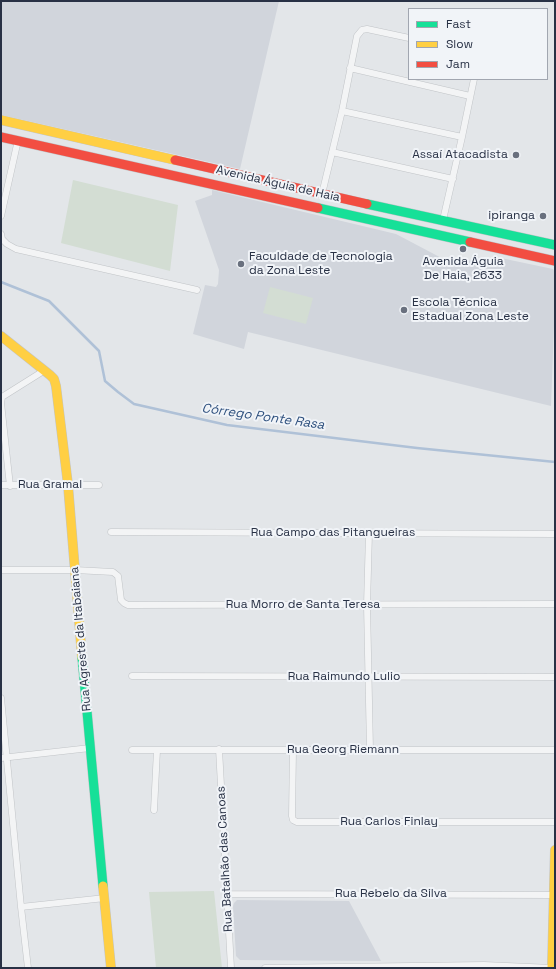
<!DOCTYPE html>
<html>
<head>
<meta charset="utf-8">
<style>
  body { margin:0 }
  #map { position:relative; width:556px; height:969px; overflow:hidden; background:#e3e6e9; font-family:"Space Grotesk",sans-serif }
  canvas { display:block }
  .frame { position:absolute; inset:0; border:2px solid #283145; pointer-events:none }
  .legend { position:absolute; left:408px; top:8px; width:140px; height:72px; box-sizing:border-box; background:#f1f4f8; border:1px solid #a1a6b0; margin:0; padding:5px 7px; list-style:none; font-size:12px; color:#283145 }
  .legend li { display:flex; align-items:center; gap:8px; height:20px }
  .legend b { width:20px; border:1px solid #a1a6b0 }
</style>
</head>
<body>
<div id="map">
<canvas width="556" height="969"></canvas>
<div class="frame"></div>
<ul class="legend">
<li><b style="height:5px;background:#16e098"></b>Fast</li>
<li><b style="height:5px;background:#ffcf43"></b>Slow</li>
<li><b style="height:5px;background:#f24e42"></b>Jam</li>
</ul>
</div>
<script>
const g = document.querySelector('canvas').getContext('2d');
g.lineJoin = 'round';
function fill(path, color) { g.fillStyle = color; g.fill(path, 'evenodd'); }
const shape = rows => new Path2D(rows.map(r => 'M' + r).join(''));
function trace(path, color, width, dash) { g.strokeStyle = color; g.lineWidth = width; g.lineCap = dash ? 'butt' : 'round'; g.setLineDash(dash || []); g.stroke(path); }
function label(font, color, halo, rows, align = 'center') {
  g.font = font + ' "Space Grotesk",sans-serif'; g.lineWidth = 4; g.setLineDash([]); g.textBaseline = 'middle'; g.strokeStyle = halo; g.fillStyle = color; for (const [text, x, y, turn = 0] of rows) {
    g.save(); g.translate(x, y); g.rotate((+turn || 0) * Math.PI / 180); g.textAlign = isNaN(turn) ? turn : align; if (halo) g.strokeText(text, 0, 0); g.fillText(text, 0, 0); g.restore();
  }
}
fill(shape([
  [1,1,279,1,240,169,1,115],
  [212,190,396,234,451,263,496,257,553,269,555,272,555,298,551,406,248,332,244,349,193,334,205,285,216,287,218,284,219,270,195,201,212,195],
  [237,900,349,901,381,961,240,960,236,956,233,906,234,903]
]), '#d1d5dc');
fill(shape([
  [73,180,178,205,170,271,61,243],
  [270,287,313,298,306,324,263,313],
  [214,891,222,968,156,968,149,892]
]), '#d3ddd3');
trace(shape([
  [1,282,49,301,99,351,105,381,118,392,134,404,227,425,417,448,555,462]
]), '#afc1d7', 2.5);
const street = shape([
  [350,68,470,96],
  [342,111,462,137],
  [332,152,453,179],
  [322,194,342,111,357,36,362,30,367,29,409,38],
  [1,216,18,140],
  [443,220,462,137,474,79],
  [1,234,2,239,7,244,16,249,197,290],
  [1,485,99,485],
  [10,486,1,403,2,397,45,370],
  [111,532,555,534],
  [369,533,367,605,370,750],
  [1,570,75,570,113,572,118,576,121,600,124,603,128,605,555,604],
  [132,676,555,677],
  [1,698,21,907,28,968],
  [219,749,231,968],
  [132,750,555,750],
  [293,750,292,816,293,820,297,822,555,822],
  [1,758,90,748],
  [154,810,157,750],
  [226,894,555,895],
  [21,907,105,898],
  [265,968,484,965,552,968]
]);
const fast = shape([
  [367,204,555,245],
  [318,208,470,242],
  [82,657,103,886]
]);
const slow = shape([
  [1,120,175,160],
  [1,336,50,375,54,379,56,386,68,485,82,657],
  [103,886,111,968],
  [552,968,555,850]
]);
const jam = shape([
  [1,137,318,208],
  [175,160,367,204],
  [470,242,555,261]
]);
trace(street, '#c1c4c7', 7);
trace(fast, '#c1c4c7', 10);
trace(slow, '#c1c4c7', 10);
trace(jam, '#c1c4c7', 10);
trace(street, '#f3f4f5', 6);
trace(fast, '#16e098', 9);
trace(slow, '#ffcf43', 9);
trace(jam, '#f24e42', 9);
for (const [x, y, r, color] of [
  [516,155,4,"#69707e"],
  [543,216,4,"#69707e"],
  [463,249,4,"#69707e"],
  [241,264,4,"#69707e"],
  [404,310,4,"#69707e"]
]) { const dot = new Path2D(); dot.arc(x, y, r, 0, 2 * Math.PI); g.fillStyle = color; g.fill(dot); trace(dot, '#f1f4f8', 1.5); }
label('12px', '#283145', '#f1f4f8', [
  ["Assaí Atacadista",508,155],
  ["ipiranga",535,216],
  ["Faculdade de Tecnologia",249,257,"left"],
  ["da Zona Leste",249,271,"left"],
  ["Avenida Águia",463,262,"center"],
  ["De Haia, 2633",463,276,"center"],
  ["Escola Técnica",412,303,"left"],
  ["Estadual Zona Leste",412,317,"left"]
], 'right');
label('12px', '#283145', '#f1f4f8', [
  ["Avenida Águia de Haia",278,184,13],
  ["Rua Gramal",50,485],
  ["Rua Campo das Pitangueiras",333,533],
  ["Rua Morro de Santa Teresa",303,605],
  ["Rua Agreste da Itabaiana",81,639,-95],
  ["Rua Raimundo Lulio",344,677],
  ["Rua Georg Riemann",343,750],
  ["Rua Carlos Finlay",389,822],
  ["Rua Batalhão das Canoas",225,859,-93],
  ["Rua Rebelo da Silva",391,894]
]);
label('italic 13px', '#2d4f7d', '#f1f4f8', [
  ["Córrego Ponte Rasa",263,417,8]
]);
</script>
</body>
</html>
